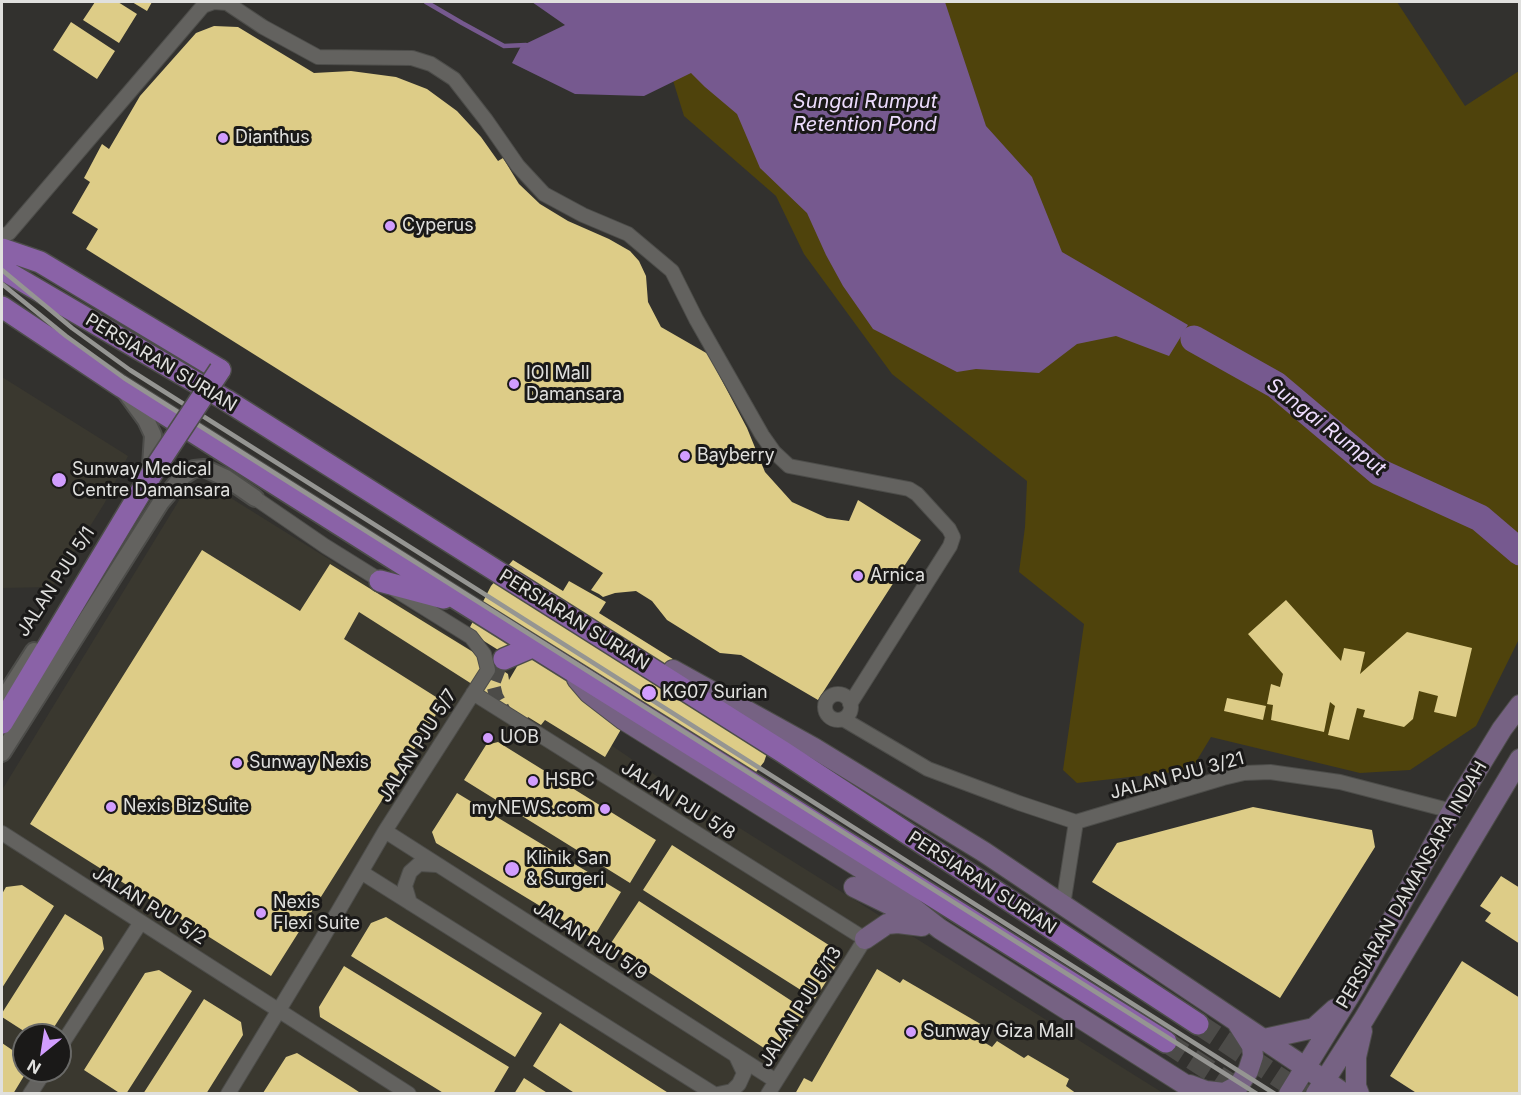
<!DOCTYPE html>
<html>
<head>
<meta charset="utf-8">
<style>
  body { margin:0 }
  #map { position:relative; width:1521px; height:1095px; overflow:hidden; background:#32312e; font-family:Inter,sans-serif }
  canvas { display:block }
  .frame { position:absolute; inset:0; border:3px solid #e0e0de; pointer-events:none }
  .north { position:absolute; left:12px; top:1023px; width:60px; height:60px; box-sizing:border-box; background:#1a1918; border:2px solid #696967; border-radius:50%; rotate:210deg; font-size:16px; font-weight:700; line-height:24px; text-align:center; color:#e0e0de }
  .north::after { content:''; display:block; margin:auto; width:21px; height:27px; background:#d19dfe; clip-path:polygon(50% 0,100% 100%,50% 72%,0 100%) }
</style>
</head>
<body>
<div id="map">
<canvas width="1521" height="1095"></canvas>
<div class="frame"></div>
<div class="north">N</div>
</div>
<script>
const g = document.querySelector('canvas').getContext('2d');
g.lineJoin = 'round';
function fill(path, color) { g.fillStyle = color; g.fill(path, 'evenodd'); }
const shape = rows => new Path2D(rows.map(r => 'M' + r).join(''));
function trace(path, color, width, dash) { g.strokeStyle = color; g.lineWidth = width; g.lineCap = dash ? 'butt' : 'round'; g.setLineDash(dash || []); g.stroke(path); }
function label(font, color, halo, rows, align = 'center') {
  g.font = font + ' Inter,sans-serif'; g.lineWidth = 6; g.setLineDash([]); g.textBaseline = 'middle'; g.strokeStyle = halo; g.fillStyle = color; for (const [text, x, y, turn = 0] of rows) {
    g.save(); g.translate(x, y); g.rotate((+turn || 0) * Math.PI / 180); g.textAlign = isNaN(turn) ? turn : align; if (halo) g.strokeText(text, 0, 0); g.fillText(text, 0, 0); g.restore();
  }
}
fill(shape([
  [2,377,128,456,104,504,52,587,2,588],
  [210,485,428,621,658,777,1163,1093,2,1093,2,790,186,489],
  [24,1035,60,1035,60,1071,24,1071]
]), '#3a382f');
fill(shape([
  [683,2,1397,2,1465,106,1519,71,1519,639,1476,726,1410,770,1360,773,1211,737,1191,770,1077,783,1063,770,1084,624,1019,572,1025,527,1027,481,892,374,804,254,776,196,684,116,667,61]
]), '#4f430c');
fill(shape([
  [532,2,945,2,986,126,1032,177,1062,252,1188,325,1169,356,1116,336,1077,344,1039,373,976,369,957,372,873,329,843,286,826,255,807,213,760,168,737,114,705,87,691,73,644,96,575,94,512,63,521,46,565,25]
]), '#76598f');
trace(shape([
  [426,2,462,23,504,46,526,45]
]), '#76598f', 4.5);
trace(shape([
  [1194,339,1276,385,1379,472,1480,518,1520,552]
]), '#76598f', 27);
fill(shape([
  [95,2,118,2,137,14,119,43,83,20],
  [132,2,152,2,147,11],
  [71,22,115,51,97,79,53,50],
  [214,26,238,27,314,73,351,71,396,77,427,89,457,111,481,137,498,161,503,158,519,184,540,204,568,221,609,239,630,251,639,261,646,276,648,302,661,327,708,354,747,428,765,472,792,502,827,518,849,521,858,500,921,540,818,700,741,655,720,653,667,620,652,601,636,591,615,593,603,597,599,594,591,590,603,573,86,249,98,229,72,213,90,182,84,178,102,144,109,149,140,96,196,33],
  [202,550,300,611,330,564,499,668,508,674,509,680,519,663,468,631,491,586,513,560,563,591,569,581,606,602,599,613,777,724,764,762,736,797,623,726,605,757,545,720,541,725,528,717,522,727,486,693,359,612,344,639,444,702,271,976,30,824],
  [1286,600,1341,661,1344,648,1365,652,1360,674,1407,632,1472,648,1456,717,1434,712,1438,696,1419,691,1413,719,1404,727,1363,717,1365,710,1357,708,1349,740,1328,735,1335,706,1330,702,1324,732,1271,720,1273,705,1267,704,1271,684,1280,687,1283,674,1248,634],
  [1227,698,1266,706,1263,720,1224,711],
  [498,742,656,840,630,883,464,780,486,745],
  [457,793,621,892,593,938,436,843,432,832],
  [1253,807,1372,830,1375,847,1280,998,1092,882,1117,843],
  [672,845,835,949,838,963,815,999,643,890],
  [1501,876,1520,888,1520,944,1485,921,1491,913,1480,906],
  [22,885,54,906,2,988,2,894,6,887],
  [639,901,807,1011,782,1049,770,1052,609,946],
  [65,914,102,937,104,949,49,1035,30,1035,2,1017,2,1013],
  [386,917,542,1013,515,1057,351,956,371,923],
  [1462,961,1520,998,1520,1094,1418,1094,1390,1076],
  [344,966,509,1067,493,1094,445,1094,320,1017,319,1007],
  [877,969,900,983,903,979,984,1026,977,1038,992,1047,997,1041,1024,1058,1028,1055,1069,1079,1066,1086,1077,1094,795,1094,804,1078,812,1082],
  [159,970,192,991,126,1094,121,1094,84,1070,145,973],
  [204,999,241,1022,243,1035,206,1094,143,1094],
  [560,1023,637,1073,670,1094,576,1094,533,1066],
  [2,1043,24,1058,24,1071,27,1071,13,1094,2,1094],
  [297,1053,353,1088,362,1094,263,1093,286,1057],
  [524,1078,538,1087,549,1094,514,1094]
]), '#ddcc87');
trace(shape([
  [499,668,493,684,496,696,505,713]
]), '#4c4b48', 14, [14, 7]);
trace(shape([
  [1198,1024,1304,1094],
  [1166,1042,1246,1094]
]), '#4c4b48', 21, [21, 10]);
const minor = shape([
  [2,236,9,233,203,6,214,2,227,3,263,27,318,57,412,58,431,64,454,79,486,120,518,166,544,194,583,215,628,234,672,271,696,319,762,435,774,452,789,466,909,489,917,494,949,529,953,537,950,546,850,704],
  [473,693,865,939,768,1094],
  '825 707a13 13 0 1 1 26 0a13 13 0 1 1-26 0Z',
  [843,719,928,769,1019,803,1076,822,1223,778,1244,773,1270,772,1340,782,1452,811],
  [385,831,776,1081],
  [2,833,409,1094],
  [361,872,714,1094],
  [410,903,405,886,410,872,419,864,436,865],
  [1063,905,1076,822],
  [60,1047,141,922],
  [30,1094,45,1071],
  [228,1094,322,939,385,831,488,670,484,654,471,637,325,546,255,498],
  [718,1094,732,1091,739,1084,744,1073,736,1056]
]);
const tertiary = shape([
  [127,394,146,420,153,435,151,465,148,473],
  [2,701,34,651],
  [2,753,161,502,183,476,194,469,204,468,226,478,255,498]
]);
const secondary = shape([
  [673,670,814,748,984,852,1345,1094],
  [577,679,589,693,624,720,870,874,940,929,1200,1094],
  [854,887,905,912],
  [865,939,887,924,898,923,922,926],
  [1264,1039,1314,1028,1335,1009],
  [1190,1085,1206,1091,1224,1093,1239,1085,1248,1071,1253,1056,1252,1046,1238,1024],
  [1289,1094,1355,987,1452,811,1502,729,1520,705],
  [1316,1094,1364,1019,1520,759],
  [1359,1094,1356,1086,1356,1057,1362,1031]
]);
const primary = shape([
  [2,249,40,262,220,370],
  [2,269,226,400,783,752,1198,1024],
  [2,307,122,387,462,602,1166,1042],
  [380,581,444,598],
  [504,659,532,647],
  [2,723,157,465]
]);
trace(minor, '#4d4d4a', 16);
trace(tertiary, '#4d4d4a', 20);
trace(secondary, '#4d4d4a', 22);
trace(primary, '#4d4d4a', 24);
trace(minor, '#63625f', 14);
trace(tertiary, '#63625f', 16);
trace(secondary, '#766283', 20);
trace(primary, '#8a62a7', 21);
trace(shape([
  [2,270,72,328,130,370,1275,1094],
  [2,284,66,336,124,378,1257,1094]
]), '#959592', 4.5);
const primaryBridge = shape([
  [157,465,220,370]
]);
trace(primaryBridge, '#4d4d4a', 24, []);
trace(primaryBridge, '#8a62a7', 21);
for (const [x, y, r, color] of [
  [223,138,6,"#d19dfe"],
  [390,226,6,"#d19dfe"],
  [514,384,6,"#d19dfe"],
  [685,456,6,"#d19dfe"],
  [59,480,8,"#d19dfe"],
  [858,576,6,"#d19dfe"],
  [649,693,8,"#d19dfe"],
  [488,738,6,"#d19dfe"],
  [237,763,6,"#d19dfe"],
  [533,781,6,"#d19dfe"],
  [111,807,6,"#d19dfe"],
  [605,809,6,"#d19dfe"],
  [512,869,8,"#d19dfe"],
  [261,913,6,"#d19dfe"],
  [911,1032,6,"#d19dfe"]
]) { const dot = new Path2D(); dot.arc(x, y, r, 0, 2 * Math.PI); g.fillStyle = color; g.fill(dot); trace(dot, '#1a1918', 2); }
label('18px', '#e0e0de', '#1a1918', [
  ["Dianthus",235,138],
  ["Cyperus",402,226],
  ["IOI Mall",526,374],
  ["Damansara",526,395],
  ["Bayberry",697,456],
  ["Sunway Medical",72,470],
  ["Centre Damansara",72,491],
  ["Arnica",870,576],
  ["KG07 Surian",662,693],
  ["UOB",500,738],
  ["Sunway Nexis",249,763],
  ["HSBC",545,781],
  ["Nexis Biz Suite",123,807],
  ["myNEWS.com",593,809,"right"],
  ["Klinik San",526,859],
  ["& Surgeri",526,880],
  ["Nexis",273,903],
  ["Flexi Suite",273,924],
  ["Sunway Giza Mall",923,1032]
], 'left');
label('18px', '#e0e0de', '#1a1918', [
  ["PERSIARAN SURIAN",161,363,31],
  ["JALAN PJU 5/1",56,582,-57],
  ["PERSIARAN SURIAN",574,620,32],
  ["JALAN PJU 5/7",418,746,-58],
  ["JALAN PJU 3/21",1177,776,-15],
  ["JALAN PJU 5/8",678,801,32],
  ["PERSIARAN SURIAN",982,883,33],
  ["PERSIARAN DAMANSARA INDAH",1412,885,-60],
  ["JALAN PJU 5/2",149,906,32],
  ["JALAN PJU 5/9",590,941,32],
  ["JALAN PJU 5/13",801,1007,-58]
]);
label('italic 20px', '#eddcfd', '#1a1918', [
  ["Sungai Rumput",865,102],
  ["Retention Pond",865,125],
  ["Sungai Rumput",1326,427,38]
]);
</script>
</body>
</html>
